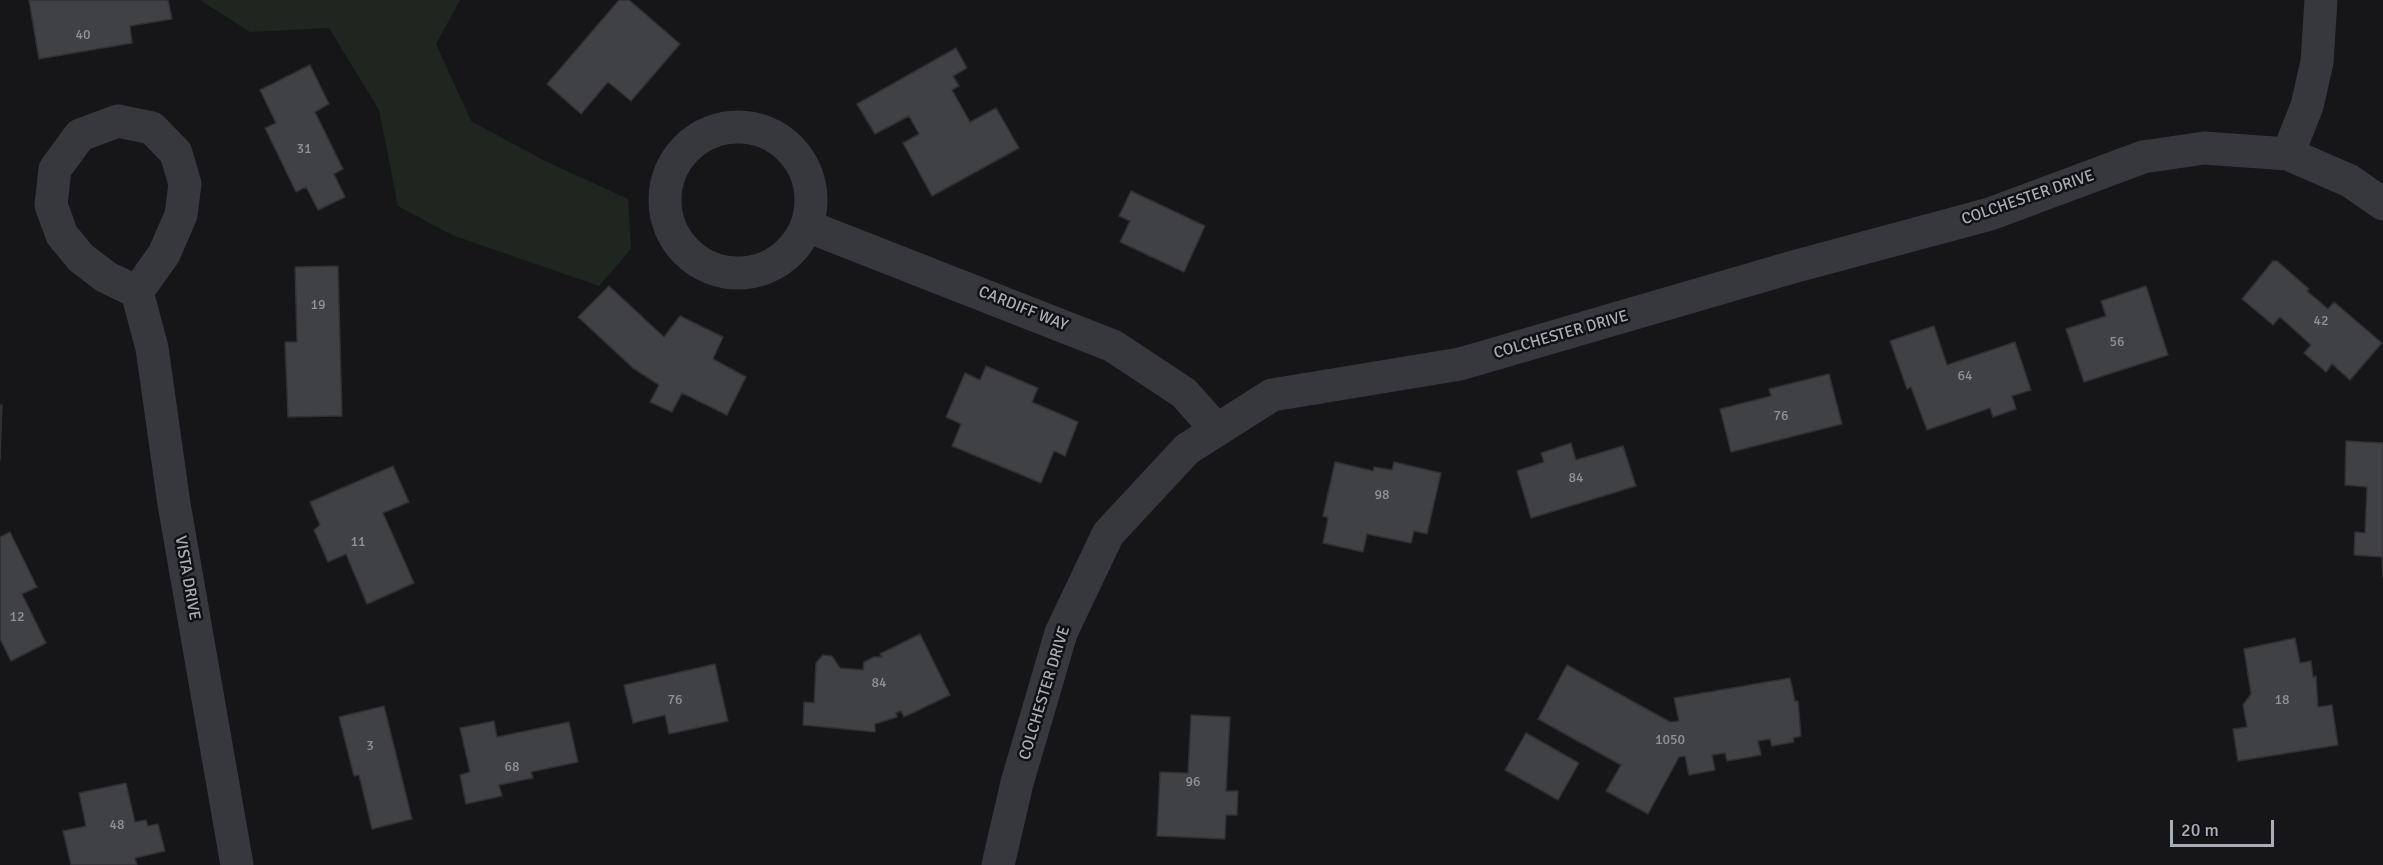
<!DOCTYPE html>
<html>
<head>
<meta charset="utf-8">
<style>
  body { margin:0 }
  #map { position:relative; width:2383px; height:865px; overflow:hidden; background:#161618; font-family:Signika,sans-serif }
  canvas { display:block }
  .scale { position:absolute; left:2170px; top:820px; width:104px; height:27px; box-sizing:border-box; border:3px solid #a8adb8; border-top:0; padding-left:8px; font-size:18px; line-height:21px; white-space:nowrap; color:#a8adb8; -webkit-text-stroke:4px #111113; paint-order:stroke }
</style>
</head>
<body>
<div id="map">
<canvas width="2383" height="865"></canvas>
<div class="scale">20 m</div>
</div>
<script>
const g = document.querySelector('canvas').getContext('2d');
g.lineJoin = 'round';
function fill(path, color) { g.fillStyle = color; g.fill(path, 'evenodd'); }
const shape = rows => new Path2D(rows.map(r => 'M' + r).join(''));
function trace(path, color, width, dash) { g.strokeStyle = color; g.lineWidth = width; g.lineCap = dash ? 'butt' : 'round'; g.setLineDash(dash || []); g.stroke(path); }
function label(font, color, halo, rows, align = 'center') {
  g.font = font + ' Signika,sans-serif'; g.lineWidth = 5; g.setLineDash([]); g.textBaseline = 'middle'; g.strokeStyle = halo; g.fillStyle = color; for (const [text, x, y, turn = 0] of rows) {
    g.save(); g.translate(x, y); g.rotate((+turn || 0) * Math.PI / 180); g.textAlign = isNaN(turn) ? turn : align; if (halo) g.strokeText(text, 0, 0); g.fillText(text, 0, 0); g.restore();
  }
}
fill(shape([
  [200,0,460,0,436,44,471,121,545,161,628,199,631,249,599,286,452,235,398,206,379,110,329,28,250,32]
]), '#1e261f');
const building = shape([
  [29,0,168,0,172,19,130,26,132,43,39,59,29,0],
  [619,0,629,0,680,44,631,101,608,82,581,114,547,84,619,0],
  [956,48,967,68,953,76,959,86,952,90,970,122,996,108,1019,148,932,196,903,143,919,134,909,116,875,134,857,104,956,48],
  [310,65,329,104,315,112,343,169,334,174,345,197,318,210,306,187,296,192,265,128,276,123,260,90,310,65],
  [1131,191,1205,226,1184,272,1120,242,1130,221,1119,216,1131,191],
  [2273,261,2277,261,2309,289,2307,291,2328,309,2334,302,2382,343,2350,380,2332,364,2326,372,2304,353,2311,345,2280,317,2273,325,2242,299,2273,261],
  [338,266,342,416,288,417,285,342,297,342,295,267,338,266],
  [609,286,664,337,680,316,723,337,713,359,746,377,727,415,682,393,672,412,650,402,659,385,633,368,578,317,609,286],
  [2146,286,2168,355,2084,382,2066,329,2106,316,2101,301,2146,286],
  [1934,326,1947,365,2015,342,2031,390,2012,396,2016,409,1993,417,1990,408,1927,430,1911,387,1907,389,1890,341,1934,326],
  [986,366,1038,388,1032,402,1078,422,1065,456,1054,451,1041,483,952,446,961,424,946,417,965,373,980,380,986,366],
  [1829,374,1842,424,1731,452,1720,409,1771,396,1769,389,1829,374],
  [0,405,2,405,0,460,0,405],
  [2346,441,2383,443,2383,577,2382,557,2354,555,2355,532,2365,533,2367,487,2345,485,2346,441],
  [1571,443,1576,460,1623,446,1636,486,1531,518,1517,471,1544,462,1541,453,1571,443],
  [1335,462,1373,471,1374,467,1392,470,1394,462,1441,473,1427,534,1414,531,1411,543,1367,534,1363,552,1323,543,1328,518,1323,516,1335,462],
  [393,466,409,502,383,513,414,583,367,604,346,554,328,562,314,530,320,525,310,502,393,466],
  [10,532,37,587,22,594,46,643,11,661,0,639,0,537,10,532],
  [920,634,950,695,904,717,901,711,896,713,897,717,875,724,875,732,803,725,804,702,814,703,816,663,823,655,832,656,840,668,863,670,864,662,874,657,882,657,880,654,920,634],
  [2295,638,2300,663,2311,661,2313,677,2316,676,2318,707,2332,705,2338,745,2238,761,2233,729,2247,727,2243,705,2251,694,2244,649,2295,638],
  [715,664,728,721,669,734,665,715,633,723,624,685,715,664],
  [1567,665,1670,722,1679,721,1674,698,1790,678,1795,701,1798,701,1801,736,1793,738,1794,742,1772,746,1770,739,1758,741,1761,755,1727,761,1725,753,1712,755,1715,770,1689,775,1685,756,1679,757,1648,814,1606,791,1621,765,1538,719,1567,665],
  [384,706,412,819,372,829,359,775,354,776,339,717,384,706],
  [1191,715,1230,717,1226,791,1238,791,1237,815,1226,815,1225,839,1157,836,1160,772,1188,773,1191,715],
  [494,721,497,737,569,722,578,762,531,772,533,778,499,785,502,796,466,804,460,775,470,772,460,728,494,721],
  [1526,733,1579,763,1558,800,1505,770,1526,733],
  [126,783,135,822,146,820,148,826,158,824,165,851,135,858,137,865,71,865,63,831,86,826,79,793,126,783]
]);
fill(building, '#404145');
trace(building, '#303034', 1.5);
trace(shape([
  [118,121,152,128,176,153,185,184,181,215,164,254,137,292,106,277,81,258,62,235,51,205,55,169,80,135,118,121],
  '665 200a73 73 0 1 1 146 0a73 73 0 1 1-146 0Z',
  [2288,154,2307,106,2317,62,2321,0],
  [807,226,1113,346,1184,393,1217,430],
  [137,292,152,348,174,504,237,865],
  [998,865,1017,783,1061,633,1108,534,1187,449,1272,395,1460,364,1793,267,1990,214,2143,157,2204,148,2288,154,2350,181,2383,204]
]), '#37383d', 33);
label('14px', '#8e929b', null, [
  ["40",83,35],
  ["31",304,149],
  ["19",318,305],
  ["42",2321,321],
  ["56",2117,342],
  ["64",1965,376],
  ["76",1781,416],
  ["84",1576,478],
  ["98",1382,495],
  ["11",358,542],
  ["12",17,617],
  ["84",879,683],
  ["76",675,700],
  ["18",2282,700],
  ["1050",1670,740],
  ["3",370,746],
  ["68",512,767],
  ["96",1193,782],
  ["48",117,825]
]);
label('16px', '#a8adb8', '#111113', [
  ["COLCHESTER DRIVE",2028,198,-19],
  ["CARDIFF WAY",1023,309,22],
  ["COLCHESTER DRIVE",1561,335,-16],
  ["VISTA DRIVE",187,578,80],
  ["COLCHESTER DRIVE",1045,693,-73]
]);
</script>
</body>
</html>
